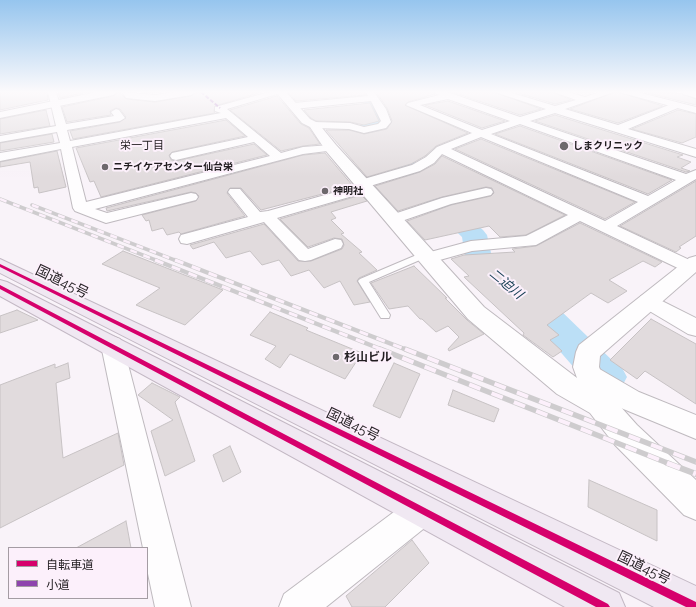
<!DOCTYPE html>
<html>
<head>
<meta charset="utf-8">
<style>
  body { margin:0 }
  #map { position:relative; width:696px; height:607px; overflow:hidden; background:#f9f3f9; font-family:Raleway,"Noto Sans JP",sans-serif }
  canvas { display:block }
  .legend { position:absolute; left:8px; top:547px; width:140px; height:52px; box-sizing:border-box; background:#fcf0fb; border:1px solid #a49ca3; margin:0; padding:5px 7px; list-style:none; font-size:12px; color:#211d20 }
  .legend li { display:flex; align-items:center; gap:8px; height:20px }
  .legend b { width:20px; border:1px solid #a49ca3 }
</style>
</head>
<body>
<div id="map">
<canvas width="696" height="607"></canvas>
<ul class="legend">
<li><b style="height:5px;background:#d6006c"></b>自転車道</li>
<li><b style="height:5px;background:#8e44ad"></b>小道</li>
</ul>
</div>
<script>
const g = document.querySelector('canvas').getContext('2d');
g.lineJoin = 'round';
const shape = rows => new Path2D(rows.map(r => 'M' + r).join(''));
function fill(path, color) { g.fillStyle = color; g.fill(path, 'evenodd'); }
function trace(path, color, width, dash) { g.strokeStyle = color; g.lineWidth = width; g.lineCap = dash ? 'butt' : 'round'; g.setLineDash(dash || []); g.stroke(path); }
function label(font, color, halo, rows, align = 'center') {
  g.font = font + ' Raleway,"Noto Sans JP",sans-serif'; g.lineWidth = 4; g.setLineDash([]); g.textBaseline = 'middle'; g.strokeStyle = halo; g.fillStyle = color; for (const [text, x, y, turn = 0] of rows) {
    g.save(); g.translate(x, y); g.rotate((+turn || 0) * Math.PI / 180); g.textAlign = isNaN(turn) ? turn : align; if (halo) g.strokeText(text, 0, 0); g.fillText(text, 0, 0); g.restore();
  }
}
fill(shape([
  [371,96,376,97,379,103,383,106,390,122,388,125,378,129,388,135,394,143,414,161,424,178,483,230,487,235,492,257,500,268,559,309,616,364,621,366,627,377,621,388,608,392,590,386,537,325,480,280,465,257,462,237,408,185,398,168,381,151,375,142,357,128,359,125,373,120,371,111,365,105,364,100,366,97,371,96]
]), '#bbdff6');
const building = shape([
  [0,92,47,92,48,100,0,110,0,92],
  [58,92,88,92,60,98,58,92],
  [119,92,126,99,155,102,191,96,196,92,262,92,215,106,214,111,215,113,73,139,70,131,120,122,126,117,120,109,116,108,110,111,111,115,67,122,62,107,113,96,119,92],
  [288,92,365,92,366,95,296,101,288,92],
  [376,92,433,92,435,94,408,102,405,105,468,133,436,146,425,156,411,164,367,177,326,130,349,130,364,134,387,129,392,121,387,108,376,92],
  [452,92,494,92,541,109,520,115,452,92],
  [515,92,553,92,571,100,555,104,515,92],
  [615,92,618,92,663,106,618,123,570,109,615,92],
  [644,92,681,93,696,99,696,105,644,92],
  [277,96,301,124,309,128,320,144,303,146,281,151,230,110,277,96],
  [448,101,505,121,482,128,425,105,448,101],
  [370,103,379,121,364,125,350,122,316,121,311,118,304,110,370,103],
  [46,110,50,126,0,134,0,119,46,110],
  [678,110,696,114,696,137,682,143,632,129,678,110],
  [555,115,683,155,677,157,691,162,681,168,690,171,686,172,535,121,555,115],
  [226,120,245,136,172,152,169,155,171,160,176,161,254,144,267,155,101,197,94,181,90,182,76,148,226,120],
  [520,126,672,180,648,194,495,134,520,126],
  [52,134,54,142,0,151,0,143,52,134],
  [481,139,635,202,605,219,455,149,481,139],
  [57,151,66,187,39,193,38,187,34,188,30,162,0,167,0,162,57,151],
  [325,153,353,186,261,210,241,188,230,188,227,193,245,216,181,234,179,232,167,235,163,228,152,231,149,220,146,221,142,215,196,201,199,196,196,193,191,192,107,211,106,208,303,155,325,153],
  [442,156,565,215,526,235,500,237,489,226,425,240,407,221,451,205,491,196,494,193,492,188,486,187,442,197,398,211,375,186,420,172,435,164,442,156],
  [696,181,696,236,679,247,681,248,676,252,620,226,696,181],
  [361,195,367,201,331,212,336,218,331,220,344,233,341,234,362,252,359,253,377,270,359,278,357,281,370,302,354,305,340,281,324,288,309,270,291,276,279,260,262,265,250,251,226,258,214,242,193,249,190,245,264,224,298,261,311,261,342,249,344,245,342,239,334,238,308,247,280,219,361,195],
  [580,223,662,262,655,267,643,261,609,280,627,291,608,303,591,293,547,325,559,335,550,340,562,351,553,357,523,335,524,333,464,277,469,276,451,259,464,255,515,252,512,249,536,246,580,223],
  [123,251,141,258,223,290,185,325,136,305,160,288,102,264,123,251],
  [414,266,447,298,445,298,467,320,484,334,449,351,448,349,459,337,448,326,436,332,422,319,420,319,408,306,389,309,371,283,414,266],
  [17,310,38,320,0,333,0,316,17,310],
  [270,312,308,328,306,330,362,353,345,379,290,354,280,368,265,359,276,346,250,335,270,312],
  [651,319,696,344,696,404,645,371,637,379,610,360,651,319],
  [68,363,70,378,56,383,63,458,118,433,124,465,0,528,0,385,55,364,55,368,68,363],
  [394,363,420,374,400,418,373,406,394,363],
  [152,383,180,397,175,402,195,461,165,476,151,431,173,420,138,395,152,383],
  [453,390,499,409,494,422,448,405,453,390],
  [230,446,241,472,223,482,213,455,230,446],
  [589,480,657,510,657,541,588,507,589,480],
  [126,521,131,548,76,548,126,521],
  [412,540,429,563,385,607,352,607,346,596,412,540]
]);
fill(building, '#e1dbdd');
trace(building, '#c7c2c4', 1);
const lane = shape([
  [426,251,429,252,430,254,429,256,369,282,390,315,389,318,381,318,358,281,360,279,426,251]
]);
const street = shape([
  [48,92,56,92,66,124,114,116,111,112,116,109,119,110,125,118,120,121,67,130,70,141,221,113,215,111,215,107,269,92,284,92,227,109,281,153,303,147,331,145,337,148,335,150,303,154,95,209,107,213,191,193,196,194,198,197,196,200,106,223,75,211,73,208,61,149,0,161,0,153,60,143,57,132,0,142,0,136,56,126,48,92],
  [226,118,248,137,172,153,170,156,172,159,176,160,254,142,270,156,86,202,72,147,226,118],
  [122,92,155,95,174,92,195,92,191,95,155,101,126,98,122,92],
  [366,92,374,92,386,109,391,122,386,128,364,133,349,129,314,128,309,125,314,122,350,123,364,127,378,124,381,121,371,101,294,109,289,106,294,103,368,96,366,92],
  [434,92,447,92,520,117,546,109,495,92,509,92,555,106,576,100,554,92,568,92,585,97,600,92,614,92,565,109,618,125,674,103,680,103,680,107,628,129,696,149,696,157,555,113,530,121,686,174,696,170,696,179,617,226,696,263,696,271,690,273,684,271,580,221,536,245,472,251,429,263,423,262,420,258,423,254,471,241,526,236,568,215,442,154,434,163,420,171,370,186,372,188,370,191,277,218,308,249,335,239,341,240,343,244,341,248,311,260,305,261,299,260,264,222,187,244,181,243,179,239,181,235,248,217,228,192,230,189,240,189,260,212,268,211,357,186,355,184,357,181,412,165,426,157,437,147,472,133,406,105,408,103,439,95,434,92],
  [448,99,510,121,482,130,420,105,448,99],
  [520,124,676,180,648,196,491,134,520,124],
  [481,137,638,202,605,221,451,149,481,137],
  [682,92,696,92,696,98,683,94,682,92],
  [486,188,491,189,493,192,491,195,451,204,393,224,388,222,385,219,388,216,442,198,486,188],
  [648,294,696,318,696,336,688,334,641,306,638,301,641,296,648,294],
  [112,336,120,339,123,345,191,607,155,607,147,569,147,548,143,548,101,345,104,339,112,336],
  [588,364,596,367,639,392,696,415,696,439,621,408,580,381,576,374,580,367,588,364],
  [421,495,432,500,437,511,432,522,326,607,279,607,284,594,410,500,421,495]
]);
const secondary = shape([
  [97,92,118,92,113,95,0,118,0,112,97,92],
  [276,92,286,92,310,119,318,123,336,145,484,307,577,378,573,367,576,352,579,345,689,258,696,256,696,272,600,356,599,367,611,396,637,425,696,480,696,520,684,515,615,445,590,413,557,394,468,319,326,151,310,127,302,123,276,92],
  [619,92,637,92,696,107,696,113,619,92]
]);
const highway = shape([
  [0,259,696,586,696,607,654,607,0,273,0,259],
  [0,280,7,282,619,593,625,607,565,607,0,296,0,280]
]);
trace(lane, '#bfbabf', 2);
trace(street, '#bfbabf', 2);
trace(secondary, '#bfbabf', 2);
trace(highway, '#c3b8c4', 2);
fill(lane, '#fefdfe');
fill(street, '#fefdfe');
fill(secondary, '#fefdfe');
fill(highway, '#f0e8f2');
const railFar3 = shape([
  [0,199,158,261],
  [32,205,177,261]
]);
const railFar2 = shape([
  [155,260,383,350],
  [175,260,407,350]
]);
const railFar1 = shape([
  [380,349,670,464],
  [405,349,696,462]
]);
const rail = shape([
  [667,463,696,474]
]);
trace(railFar3, '#ceccce', 3.5);
trace(railFar2, '#ceccce', 4.5);
trace(railFar1, '#ceccce', 5.5);
trace(rail, '#ceccce', 6);
trace(railFar3, '#fcf0fb', 2.5, [7]);
trace(railFar2, '#fcf0fb', 3, [9]);
trace(railFar1, '#fcf0fb', 4, [12]);
trace(rail, '#fcf0fb', 5, [14]);
trace(shape([
  [201,92,220,108]
]), '#8e44ad', 2, [4, 2]);
fill(shape([
  [0,264,696,602,696,607,686,607,0,267,0,264],
  [0,285,608,604,610,607,596,607,0,289,0,285]
]), '#d6006c');
const sky = g.createLinearGradient(0, 0, 0, 177);
sky.addColorStop(0, '#96c5ee');
sky.addColorStop(0.52, '#fcfafc');
sky.addColorStop(1, '#fcfafc00');
g.fillStyle = sky;
g.fillRect(0, 0, 696, 177);
for (const [x, y, r, color] of [
  [564,146,5,"#6d686c"],
  [105,167,4,"#6d686c"],
  [325,191,4,"#6d686c"],
  [336,357,4,"#6d686c"]
]) { const dot = new Path2D(); dot.arc(x, y, r, 0, 2 * Math.PI); g.fillStyle = color; g.fill(dot); trace(dot, '#fcf0fb', 1.5); }
label('bold 10px', '#211d20', '#fcf0fb', [
  ["しまクリニック",573,146],
  ["ニチイケアセンター仙台栄",113,167],
  ["神明社",333,191]
], 'left');
label('11px', '#211d20', '#fcf0fb', [
  ["栄一丁目",142,146]
]);
label('bold 12px', '#211d20', '#fcf0fb', [
  ["杉山ビル",344,357]
], 'left');
label('italic 13px', '#133d52', '#fcf0fb', [
  ["二迫川",506,284,39]
]);
label('14px', '#211d20', '#fcf0fb', [
  ["国道45号",62,282,26],
  ["国道45号",353,425,26],
  ["国道45号",644,568,26]
]);
</script>
</body>
</html>
